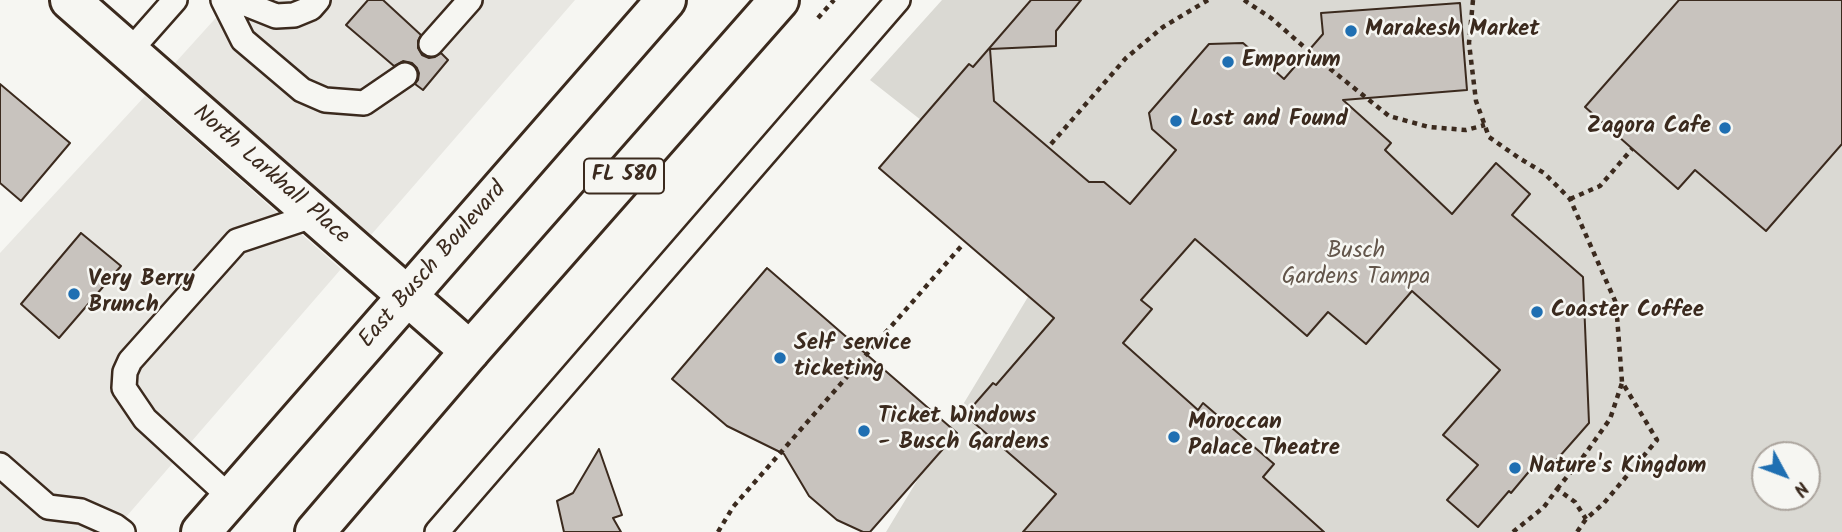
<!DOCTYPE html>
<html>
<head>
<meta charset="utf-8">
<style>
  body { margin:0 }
  #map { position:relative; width:1842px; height:532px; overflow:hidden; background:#f6f6f2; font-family:Kalam,sans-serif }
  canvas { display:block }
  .north { position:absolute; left:1751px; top:441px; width:70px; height:70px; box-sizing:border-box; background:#f6f6f2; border:2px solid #aba49d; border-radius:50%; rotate:131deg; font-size:19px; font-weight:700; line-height:28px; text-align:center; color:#3b2a1e }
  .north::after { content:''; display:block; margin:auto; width:24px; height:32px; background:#1f6fb2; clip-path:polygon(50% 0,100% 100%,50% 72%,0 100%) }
</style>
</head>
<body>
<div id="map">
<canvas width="1842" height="532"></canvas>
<div class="north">N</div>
</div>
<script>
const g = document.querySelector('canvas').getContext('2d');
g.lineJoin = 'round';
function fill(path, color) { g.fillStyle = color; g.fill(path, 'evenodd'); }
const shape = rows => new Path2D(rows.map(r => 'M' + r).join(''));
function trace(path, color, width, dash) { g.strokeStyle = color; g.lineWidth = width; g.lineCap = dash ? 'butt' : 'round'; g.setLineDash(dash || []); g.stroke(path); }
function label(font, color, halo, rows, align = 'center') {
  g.font = font + ' Kalam,sans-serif'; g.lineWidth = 5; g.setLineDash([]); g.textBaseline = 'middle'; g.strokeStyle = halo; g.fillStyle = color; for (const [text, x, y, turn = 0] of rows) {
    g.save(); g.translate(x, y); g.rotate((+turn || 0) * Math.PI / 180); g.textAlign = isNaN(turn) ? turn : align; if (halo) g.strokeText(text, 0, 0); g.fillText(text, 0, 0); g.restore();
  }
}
fill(shape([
  [232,0,575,0,371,235,175,63],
  [145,96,341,269,113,532,0,532,0,253]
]), '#e8e7e2');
fill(shape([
  [942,0,1842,0,1842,532,886,532,1066,234,870,80],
  [1765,455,1807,455,1807,497,1765,497]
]), '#dad9d3');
const building = shape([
  [368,0,383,0,421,35,418,41,418,48,422,55,429,58,435,57,441,53,448,60,423,90,415,84,418,80,419,73,417,68,412,63,403,61,394,66,346,25,368,0],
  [1031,0,1081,0,1056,31,1056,46,990,49,994,101,1089,182,1104,182,1130,204,1176,150,1152,129,1149,113,1209,44,1243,43,1284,79,1323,34,1321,13,1460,3,1467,90,1343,100,1391,143,1385,150,1452,214,1496,163,1530,194,1512,215,1583,277,1589,423,1552,465,1542,456,1511,493,1509,491,1478,527,1447,500,1478,465,1443,435,1500,370,1412,291,1366,344,1328,312,1307,336,1195,239,1141,300,1152,309,1123,343,1198,410,1203,403,1274,464,1263,477,1324,532,1023,532,1056,494,965,415,993,383,996,385,1054,318,879,168,969,64,973,67,1031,0],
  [1679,0,1842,0,1842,144,1766,231,1695,170,1678,189,1585,107,1679,0],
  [0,84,70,143,21,201,0,183,0,84],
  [81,233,121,266,59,338,21,304,81,233],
  [767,268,957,433,870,532,863,532,837,520,809,496,784,454,727,426,672,379,767,268],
  [599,449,622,515,613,518,621,532,564,532,557,501,573,493,599,449]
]);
fill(building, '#c8c3be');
trace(building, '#3b2a1e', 2);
const lane = shape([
  [223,0,243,40,302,90,325,100,364,103,405,75],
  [236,0,276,16,294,15,311,8,318,0],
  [431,44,470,0],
  [129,52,175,0],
  [0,465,48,507,81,511,115,526,123,532],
  [231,498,145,419,124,388,125,372,130,361,237,241,315,215],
  [437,532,898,0]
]);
const street = shape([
  [70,0,470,351]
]);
const primary = shape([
  [201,532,666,0],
  [315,532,470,351,779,0]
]);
trace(lane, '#3b2a1e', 28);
trace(street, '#3b2a1e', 44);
trace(primary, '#3b2a1e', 44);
trace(shape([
  [1244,0,1271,18,1319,60,1389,116,1429,127,1466,130,1485,125],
  [1473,0,1469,43,1476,101,1489,137,1519,158,1544,173,1570,199,1616,303,1622,382,1657,440,1604,503,1586,519,1577,532],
  [818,18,834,0],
  [1051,144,1126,58,1163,27,1208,0],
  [1570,199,1600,186,1632,149],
  [1557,489,1583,457,1610,419,1622,383],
  [718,532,733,507,964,243],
  [1513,532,1544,507,1557,489,1575,502,1586,519]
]), '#3b2a1e', 4.5, [5, 5]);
trace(lane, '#f6f6f2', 23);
trace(street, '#f6f6f2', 38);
trace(primary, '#f6f6f2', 38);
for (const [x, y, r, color] of [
  [1351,31,7,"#1f6fb2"],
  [1228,62,7,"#1f6fb2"],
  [1176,121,7,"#1f6fb2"],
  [1725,128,7,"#1f6fb2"],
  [74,294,7,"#1f6fb2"],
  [1537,312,7,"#1f6fb2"],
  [780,358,7,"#1f6fb2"],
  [864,431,7,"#1f6fb2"],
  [1174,437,7,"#1f6fb2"],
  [1515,468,7,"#1f6fb2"]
]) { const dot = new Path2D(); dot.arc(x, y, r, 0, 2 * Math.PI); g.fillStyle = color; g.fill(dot); trace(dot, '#f6f6f2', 2.5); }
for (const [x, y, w] of [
  [624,176,80]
]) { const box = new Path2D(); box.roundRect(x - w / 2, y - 17.5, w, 35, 5); g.fillStyle = '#f6f6f2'; g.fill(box); trace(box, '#3b2a1e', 2); }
label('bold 21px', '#3b2a1e', null, [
  ["FL 580",624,176]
]);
label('bold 23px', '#3b2a1e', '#f6f6f2', [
  ["Marakesh Market",1365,31],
  ["Emporium",1242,62],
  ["Lost and Found",1190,121],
  ["Zagora Cafe",1711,128,"right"],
  ["Very Berry",88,281],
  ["Brunch",88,307],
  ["Coaster Coffee",1551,312],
  ["Self service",794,345],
  ["ticketing",794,371],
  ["Ticket Windows",878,418],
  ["- Busch Gardens",878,444],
  ["Moroccan",1188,424],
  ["Palace Theatre",1188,450],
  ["Nature's Kingdom",1529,468]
], 'left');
label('23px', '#3b2a1e', '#f6f6f2', [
  ["North Larkhall Place",270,176,41],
  ["East Busch Boulevard",434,266,-49]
]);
label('23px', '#63564b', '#f6f6f2', [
  ["Busch",1356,253],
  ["Gardens Tampa",1356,279]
]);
</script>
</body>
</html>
